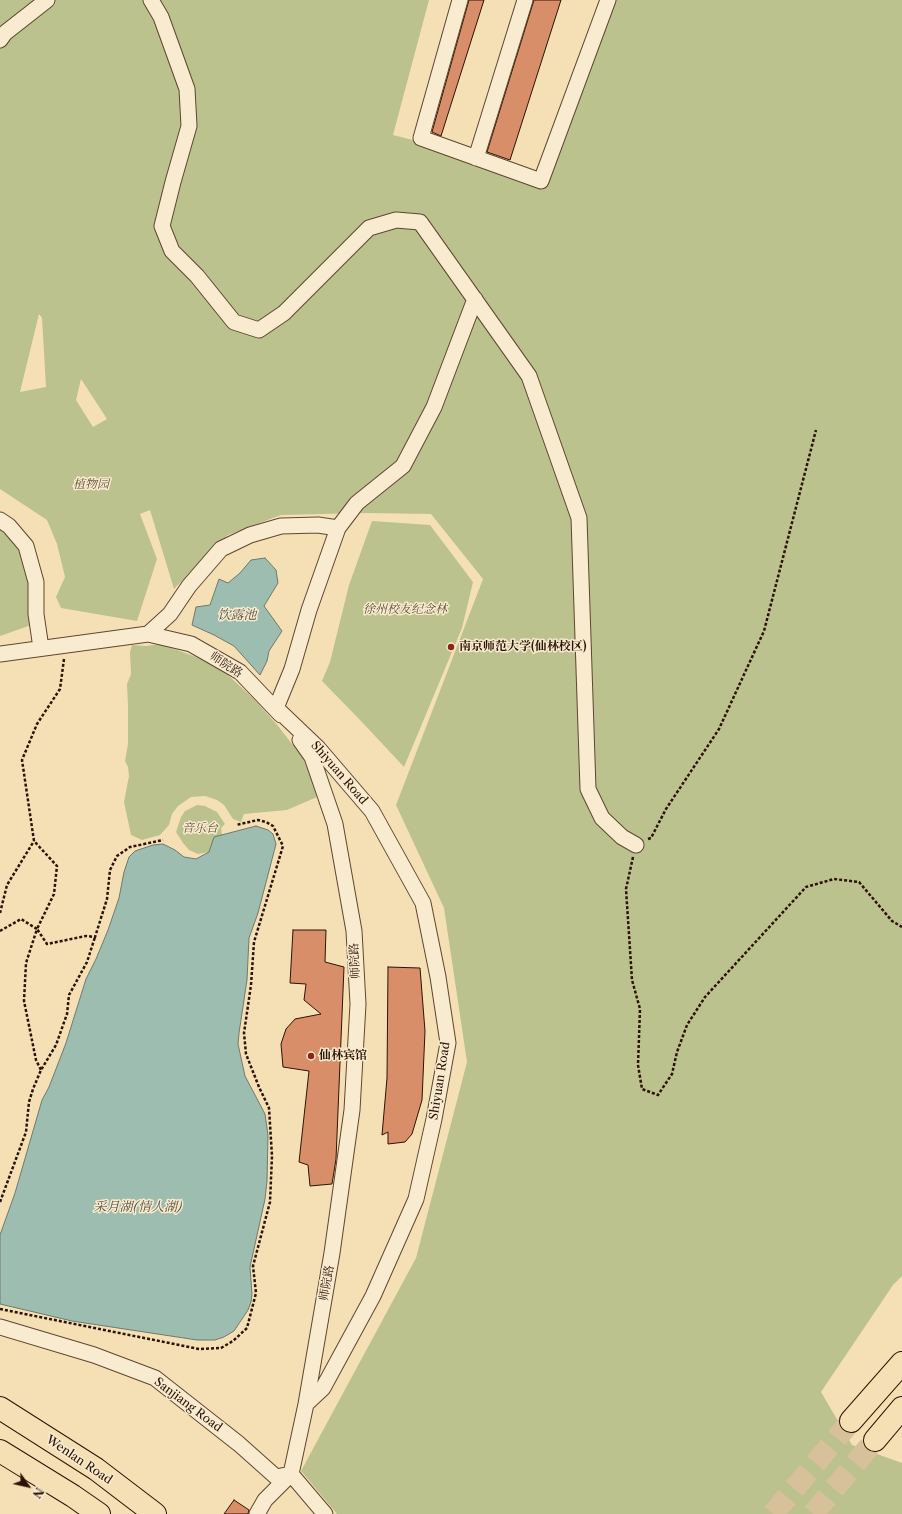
<!DOCTYPE html>
<html>
<head>
<meta charset="utf-8">
<style>
  body { margin:0 }
  #map { position:relative; width:902px; height:1514px; overflow:hidden; background:#f5e0b5; font-family:"Libre Caslon Text",serif }
  canvas { display:block }
  .north { position:absolute; left:8px; top:1466px; width:40px; height:40px; -webkit-text-stroke:3px #f8ebcf; paint-order:stroke; rotate:124deg; font-size:11px; font-weight:700; line-height:16px; text-align:center; color:#2c1204 }
  .north::after { content:''; display:block; margin:auto; width:14px; height:18px; background:#2c1204; clip-path:polygon(50% 0,100% 100%,50% 72%,0 100%) }
</style>
</head>
<body>
<div id="map">
<canvas width="902" height="1514"></canvas>
<div class="north">N</div>
</div>
<script>
const g = document.querySelector('canvas').getContext('2d');
g.lineJoin = 'round';
function fill(path, color) { g.fillStyle = color; g.fill(path, 'evenodd'); }
const shape = rows => new Path2D(rows.map(r => 'M' + r).join(''));
function trace(path, color, width, dash) { g.strokeStyle = color; g.lineWidth = width; g.lineCap = dash ? 'butt' : 'round'; g.setLineDash(dash || []); g.stroke(path); }
function label(font, color, halo, rows, align = 'center') {
  g.font = font + ' "Libre Caslon Text","Noto Serif SC",serif'; g.lineWidth = 3; g.setLineDash([]); g.textBaseline = 'middle'; g.strokeStyle = halo; g.fillStyle = color; for (const [text, x, y, turn = 0] of rows) {
    g.save(); g.translate(x, y); g.rotate((+turn || 0) * Math.PI / 180); g.textAlign = isNaN(turn) ? turn : align; if (halo) g.strokeText(text, 0, 0); g.fillText(text, 0, 0); g.restore();
  }
}
fill(shape([
  [0,0,429,0,393,135,544,174,613,0,902,0,902,1276,893,1285,821,1392,852,1445,902,1463,902,1514,337,1514,301,1471,416,1258,467,1062,444,908,396,805,483,579,431,514,367,513,281,515,228,535,174,589,150,510,140,514,157,559,137,621,61,608,56,597,65,577,57,544,47,520,0,489],
  [39,314,42,318,46,387,20,392],
  [81,379,107,419,93,427,76,400],
  [372,521,430,525,473,582,462,628,404,767,361,721,322,681,330,662,349,585],
  [0,525,16,538,40,622,0,636],
  [161,644,196,657,218,668,229,676,254,699,278,726,303,758,312,778,317,797,287,810,244,814,241,822,233,819,224,805,217,800,205,796,191,797,178,806,172,814,169,825,160,835,142,840,131,835,124,802,129,776,128,767,125,761,128,744,128,706,127,684,131,674,130,652,132,645,146,646],
  [197,805,205,806,217,812,225,824,221,828,222,835,220,841,209,852,198,854,189,850,183,843,176,832,181,817,185,811]
]), '#bbc28e');
const water = shape([
  [265,558,276,570,278,583,264,606,282,631,269,651,267,661,260,675,234,646,214,635,192,625,196,607,210,605,219,579,228,583,240,573,251,560,265,558],
  [256,826,268,830,273,834,276,844,258,913,249,938,247,980,239,1033,238,1044,245,1076,265,1114,268,1135,267,1181,265,1199,250,1267,252,1294,251,1302,248,1310,234,1331,224,1337,215,1340,197,1340,72,1321,0,1304,0,1235,15,1193,42,1100,49,1087,66,1043,86,979,96,959,108,930,119,898,124,872,129,857,135,851,153,845,163,844,175,850,184,857,196,859,209,852,214,837,256,826]
]);
fill(water, '#9cbdb0');
trace(water, '#6f796b', 1);
const building = shape([
  [469,0,484,0,441,136,432,132,469,0],
  [534,0,561,0,510,160,487,152,534,0],
  [293,930,326,930,325,962,344,967,336,1159,332,1184,310,1186,308,1165,299,1162,309,1071,283,1067,281,1044,286,1029,295,1019,321,1014,304,1000,306,984,290,983,293,930],
  [388,967,420,968,425,1031,422,1100,412,1134,405,1142,388,1144,388,1132,382,1135,387,1078,388,967],
  [234,1500,249,1510,248,1514,224,1514,234,1500]
]);
fill(building, '#d88f69');
trace(building, '#2c1204', 1);
trace(shape([
  [773,1514,851,1421],
  [813,1514,875,1440]
]), '#d7c19a', 22, [22, 11]);
const street = shape([
  [151,0,161,17,187,89,189,126,173,182,162,226,172,251,197,276,234,322,259,330,284,313,369,228,396,220,420,222,529,376,579,518,588,789,602,818,622,837,636,845],
  [460,0,421,138,541,181,608,0],
  [0,40,5,33,47,0],
  [476,158,525,0],
  [0,520,9,526,26,546,36,582,36,614,41,648],
  [148,634,170,614,189,586,221,549,250,535,281,526,318,525,338,528],
  [0,654,148,634,191,644,240,672,281,715],
  [0,1327,94,1355,155,1378,239,1444,276,1477,291,1474,325,1514],
  [306,1404,323,1388,373,1296,416,1199,434,1119,448,1043,438,977,423,903,372,811,318,748,276,708,292,669,309,610,338,528,357,503,403,466,434,407,475,299],
  [257,1514,265,1500,291,1474,306,1404,332,1253,352,1110,358,1004,354,931,335,824,312,757,300,740]
]);
const primary = shape([
  [0,1408,96,1469,155,1514],
  [851,1421,902,1363],
  [875,1440,902,1408],
  [0,1451,73,1496,99,1514]
]);
trace(street, '#5e4630', 17);
trace(primary, '#2c1204', 24);
trace(shape([
  [64,659,60,689,37,724,22,760,34,841,57,866,54,894,37,929,47,944,86,936,95,937,107,899,110,870,117,856,130,847,163,840],
  [648,839,651,838,666,809,719,729,764,631,816,430],
  [633,857,626,889,632,980,640,1009,638,1065,642,1089,658,1095,672,1074,677,1052,687,1025,705,997,806,887,834,879,859,882,892,921,902,927],
  [0,913,7,885,34,841],
  [0,931,21,919,37,929,26,963,24,1001,36,1060,41,1070],
  [0,1202,26,1132,29,1102,33,1089,41,1070,56,1045,67,1014,69,995,87,962,95,937],
  [0,1309,199,1349,221,1348,233,1341,247,1328,256,1293,253,1266,270,1202,272,1156,269,1108,259,1087,246,1054,244,1033,251,985,254,942,283,846,273,826,266,822,258,820,236,825]
]), '#2c1204', 2.5, [3, 2]);
trace(street, '#f8ebcf', 15);
trace(primary, '#f5e0b5', 22);
for (const [x, y, r, color] of [
  [451,647,4,"#8f2418"],
  [311,1056,4,"#8f2418"]
]) { const dot = new Path2D(); dot.arc(x, y, r, 0, 2 * Math.PI); g.fillStyle = color; g.fill(dot); trace(dot, '#f8ebcf', 1.5); }
label('italic 12px', '#5e5034', '#f8ebcf', [
  ["植物园",91,485],
  ["徐州校友纪念林",405,610],
  ["音乐台",200,829]
]);
label('bold 12px', '#2c1204', '#f8ebcf', [
  ["南京师范大学(仙林校区)",459,647],
  ["仙林宾馆",319,1056]
], 'left');
label('12px', '#2c1204', '#f8ebcf', [
  ["师院路",226,665,33],
  ["Shiyuan Road",339,773,49],
  ["师院路",355,961,-93],
  ["Shiyuan Road",440,1081,-81],
  ["师院路",327,1283,-80],
  ["Sanjiang Road",188,1405,37],
  ["Wenlan Road",79,1460,34]
]);
label('italic 13px', '#534e40', '#f8ebcf', [
  ["饮露池",237,615],
  ["采月湖(情人湖)",138,1207]
]);
</script>
</body>
</html>
